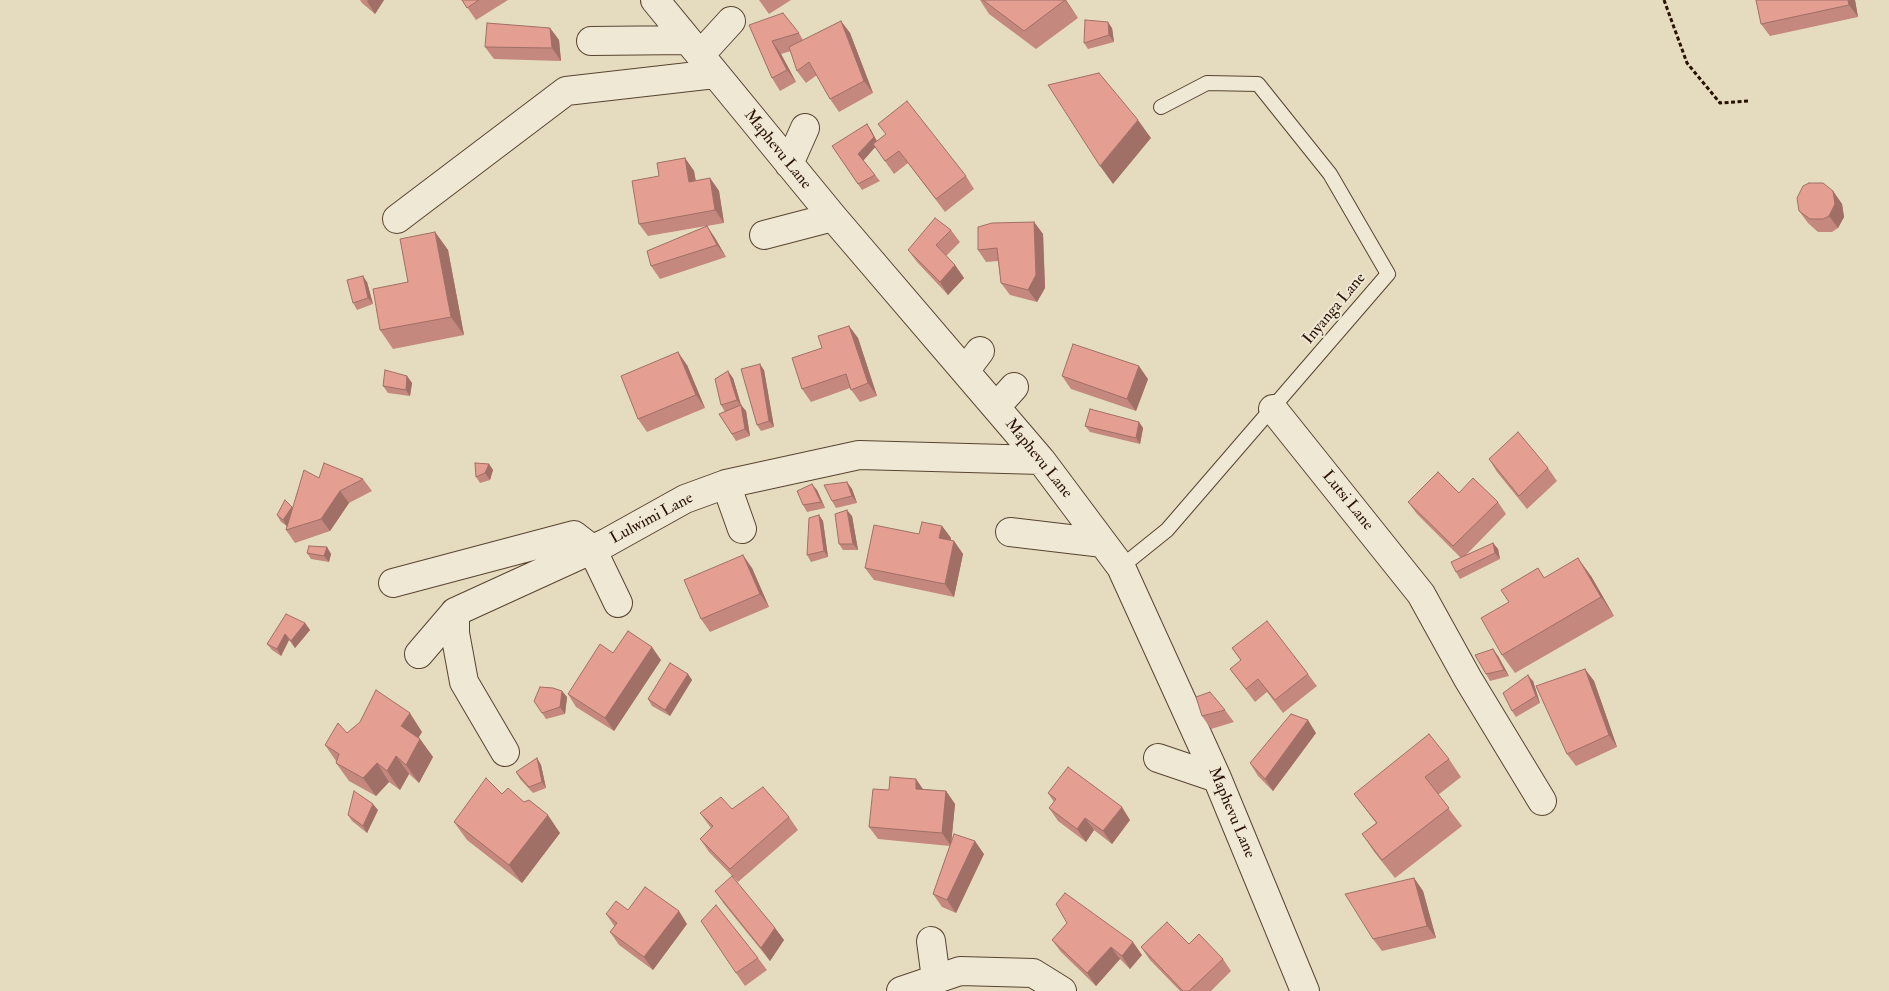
<!DOCTYPE html>
<html>
<head>
<meta charset="utf-8">
<style>
  body { margin:0 }
  canvas { display:block; background:#e5dcbf }
</style>
</head>
<body>
<canvas width="1889" height="991"></canvas>
<script>
const g = document.querySelector('canvas').getContext('2d');
g.lineJoin = 'round';
const shape = rows => new Path2D(rows.map(r => 'M' + r).join(''));
function trace(path, color, width, dash) { g.strokeStyle = color; g.lineWidth = width; g.lineCap = dash ? 'butt' : 'round'; g.setLineDash(dash || []); g.stroke(path); }
function fill(path, color) { g.fillStyle = color; g.fill(path, 'evenodd'); }
function label(font, color, halo, rows, align = 'center') {
  g.font = font + ' "IM FELL Double Pica",serif'; g.lineWidth = 4; g.setLineDash([]); g.textBaseline = 'middle'; g.strokeStyle = halo; g.fillStyle = color; for (const [text, x, y, turn = 0] of rows) {
    g.save(); g.translate(x, y); g.rotate((+turn || 0) * Math.PI / 180); g.textAlign = isNaN(turn) ? turn : align; if (halo) g.strokeText(text, 0, 0); g.fillText(text, 0, 0); g.restore();
  }
}
const lane = shape([
  [1121,567,1167,530,1388,274,1330,174,1258,84,1207,83,1161,107]
]);
const street = shape([
  [655,0,833,217,1041,460,1121,567,1217,778,1305,991],
  [591,41,687,40],
  [700,55,731,21],
  [789,164,805,128],
  [397,219,566,91,715,74],
  [764,235,833,217],
  [965,371,980,351],
  [996,407,1014,387],
  [1273,409,1421,594,1468,679,1542,801],
  [726,484,742,529],
  [1010,532,1103,543],
  [393,583,574,535,592,549,618,603],
  [419,654,455,612],
  [505,752,464,682,455,633,455,612,606,543,685,499,726,484,859,455,1041,460],
  [1158,758,1217,778],
  [931,941,936,979],
  [901,991,960,971,1033,973,1062,991]
]);
trace(lane, '#584430', 16);
trace(street, '#584430', 30);
trace(shape([
  [1664,0,1687,63,1720,103,1748,101]
]), '#291101', 3, [4, 2.5]);
trace(lane, '#eee8d5', 14);
trace(street, '#eee8d5', 28);
fill(shape([
  [360,0,384,0,375,14,362,3],
  [462,0,508,0,476,20],
  [759,0,791,0,769,14],
  [980,0,1066,0,1078,18,1036,49,989,14],
  [1855,0,1858,17,1770,36,1761,24],
  [841,21,850,33,873,93,839,112,830,99,817,75,806,83,797,71,791,51,781,54,796,82,780,91,772,78,749,25,799,33,803,40],
  [550,28,559,40,561,61,494,59,485,47],
  [1112,28,1114,42,1088,49,1084,43],
  [878,124,966,176,974,189,945,212,908,163,894,174,875,147,863,160,880,181,862,190,832,146,871,130,877,141,886,134],
  [685,158,694,171,696,181,710,178,719,191,724,223,707,226,715,238,726,257,660,279,651,266,706,226,648,236,639,224,659,176],
  [1833,191,1842,204,1844,217,1838,228,1832,232,1818,232,1808,223,1799,211],
  [1034,222,1043,234,1045,288,1037,302,1010,295,1001,283,998,261,986,262,978,250],
  [951,230,960,242,946,256,955,265,964,278,948,295,917,262,908,250],
  [435,232,448,250,464,335,393,349,380,330],
  [367,282,373,304,357,310,353,303],
  [849,326,858,338,877,396,860,402,850,388,811,402,802,389,822,348],
  [687,365,705,408,647,432,638,419],
  [764,370,774,427,761,431,757,425],
  [407,376,412,383,410,396,388,393,383,386],
  [1062,376,1148,379,1136,411,1071,389],
  [733,378,741,405,746,411,750,436,736,441,719,414,725,412,721,405],
  [1139,422,1143,428,1140,444,1090,432,1085,426],
  [1489,459,1548,468,1557,481,1527,509,1497,472],
  [489,464,493,470,490,480,480,483,476,477],
  [363,479,372,491,349,503,330,531,295,543,286,530,287,526,281,522,277,515],
  [847,482,852,489,857,503,836,508,832,501],
  [817,490,825,508,807,512,803,505],
  [1459,493,1498,502,1506,514,1466,555,1493,543,1498,549,1500,559,1460,579,1456,572,1461,558,1417,514,1408,502],
  [819,515,823,521,828,557,811,562,807,555],
  [852,516,858,550,843,550,839,544],
  [942,526,951,538,950,541,954,541,963,554,954,597,874,580,865,568,919,534],
  [327,547,331,554,329,562,311,559,307,553],
  [752,568,769,607,710,632,701,619],
  [1538,568,1544,578,1591,576,1614,616,1515,673,1502,655,1509,602],
  [305,623,310,630,295,648,289,640,281,656,272,650,267,644],
  [1232,648,1308,674,1317,686,1283,713,1267,692,1255,702,1230,669,1241,661],
  [1493,649,1498,656,1509,676,1490,681,1486,674],
  [661,660,614,731,576,707,568,694],
  [1585,669,1594,681,1617,747,1576,766,1567,754],
  [688,674,692,680,670,716,652,706,648,699],
  [1533,681,1540,703,1516,717,1512,711],
  [562,691,567,697,565,714,546,719,534,701],
  [1225,710,1234,722,1211,729,1202,716],
  [422,732,419,737,420,739,433,757,419,783,409,774,400,790,389,782,376,796,349,781,336,763,336,761,325,745,347,733],
  [1316,733,1273,791,1258,776,1250,763],
  [537,758,541,765,546,788,533,793,520,779,516,772],
  [1449,759,1461,777,1438,795,1462,826,1395,878,1375,853,1362,834,1376,823,1354,794],
  [923,789,946,791,955,804,951,843,984,854,956,913,942,907,933,894,950,846,878,839,869,827,889,790],
  [1048,793,1130,820,1112,844,1094,830,1086,842,1058,821,1049,808,1054,802],
  [502,794,560,833,522,883,467,840,454,822],
  [378,810,367,833,352,821,348,815],
  [700,813,789,817,798,830,738,882,709,852,700,839,711,828],
  [1414,878,1423,891,1436,938,1382,951,1373,939],
  [715,891,775,928,784,940,770,961,724,904],
  [628,910,687,924,653,970,619,945,610,932,615,927,606,914],
  [1067,923,1142,955,1130,969,1120,959,1096,986,1061,952,1052,940],
  [1189,944,1223,959,1231,971,1211,991,1180,991,1150,960,1141,947],
  [758,958,767,970,745,986,736,973]
]), '#c4887e');
fill(shape([
  [368,0,384,0,375,14,367,1],
  [1065,0,1066,0,1078,18],
  [1848,0,1855,0,1858,17,1849,5],
  [841,21,850,33,873,93,864,81],
  [1108,22,1112,28,1114,42,1109,35],
  [550,28,559,40,561,61,552,48],
  [772,41,781,54,796,82,787,70],
  [1138,120,1151,138,1113,184,1100,166],
  [867,124,871,130,878,144,863,161,858,154],
  [685,158,694,171,698,195,689,182],
  [710,178,719,191,724,223,715,210],
  [1833,191,1842,204,1844,217,1838,228,1829,216],
  [1034,222,1043,234,1045,288,1037,302,1028,290],
  [707,226,715,238,726,257,717,245],
  [435,232,448,250,464,335,451,317],
  [955,265,964,278,948,295,940,282],
  [363,276,367,282,373,304,368,298],
  [849,326,858,338,877,396,868,383],
  [678,352,687,365,705,408,696,395],
  [760,364,764,370,774,427,769,421],
  [1139,366,1148,379,1136,411,1127,399],
  [728,371,733,378,741,405,746,411,750,436,745,429,741,406,737,400],
  [407,376,412,383,410,396,406,390],
  [1139,422,1143,428,1140,444,1136,438],
  [489,464,493,470,490,480,485,473],
  [847,482,852,489,857,503,852,496],
  [812,484,817,490,825,508,821,502],
  [340,491,349,503,330,531,321,519],
  [292,507,297,513,287,527,283,520],
  [847,510,852,516,858,550,853,544],
  [819,515,823,521,828,557,824,551],
  [942,526,951,538,948,551,939,538],
  [954,541,963,554,954,597,945,584],
  [1493,543,1498,549,1500,559,1495,553],
  [327,547,331,554,329,562,324,556],
  [743,555,752,568,769,607,760,594],
  [1578,558,1591,576,1614,616,1601,597],
  [305,623,310,630,295,648,291,641],
  [285,634,289,640,281,656,277,649],
  [652,647,661,660,614,731,605,718],
  [1493,649,1498,656,1509,676,1504,670],
  [1585,669,1594,681,1617,747,1609,735],
  [688,674,692,680,670,716,665,710],
  [1528,675,1533,681,1540,703,1536,696],
  [562,691,567,697,565,714,560,707],
  [410,713,422,732,414,744,401,726],
  [1308,720,1316,733,1273,791,1265,779],
  [420,739,433,757,419,783,406,765],
  [396,756,409,774,400,790,387,771],
  [537,758,541,765,546,788,542,782],
  [377,763,389,782,376,796,363,778],
  [916,779,925,792,916,789],
  [946,791,955,804,951,846,942,833],
  [373,804,378,810,367,833,363,826],
  [1122,807,1130,820,1112,844,1103,831],
  [548,815,560,833,522,883,509,865],
  [1085,818,1094,830,1086,842,1077,829],
  [975,841,984,854,956,913,947,900],
  [1414,878,1423,891,1436,938,1427,926],
  [679,911,687,924,653,970,644,957],
  [775,928,784,940,770,961,761,948],
  [1133,942,1142,955,1130,969,1122,956],
  [1111,947,1120,959,1096,986,1087,973]
]), '#a06f66');
const building = shape([
  [462,0,479,0,467,8,462,0],
  [983,0,1065,0,1024,31,983,0],
  [1756,0,1848,0,1849,5,1761,24,1756,0],
  [783,13,799,33,772,41,787,70,772,78,749,25,783,13],
  [1085,20,1108,22,1109,35,1084,43,1085,20],
  [841,21,864,81,830,99,809,62,797,71,789,47,841,21],
  [487,23,550,28,552,48,485,47,487,23],
  [1099,73,1138,120,1100,166,1048,85,1099,73],
  [907,101,966,176,936,199,899,151,885,161,873,144,886,134,878,124,907,101],
  [867,124,874,137,858,154,875,175,858,184,832,146,867,124],
  [685,158,689,182,710,178,715,210,639,224,632,181,659,176,657,163,685,158],
  [1809,183,1823,183,1833,191,1835,204,1829,216,1823,219,1810,219,1799,211,1797,198,1803,186,1809,183],
  [935,218,951,230,936,245,955,265,940,282,908,250,935,218],
  [1034,222,1036,275,1028,290,1001,283,997,248,978,250,978,227,992,223,1034,222],
  [707,226,717,245,651,266,647,251,707,226],
  [435,232,451,317,380,330,373,289,408,282,400,239,435,232],
  [363,276,368,298,353,303,347,280,363,276],
  [849,326,868,383,851,390,846,374,802,389,792,358,822,348,818,336,849,326],
  [1073,344,1139,366,1127,399,1062,376,1073,344],
  [678,352,696,395,638,419,621,376,678,352],
  [760,364,769,421,757,425,741,369,760,364],
  [385,370,407,376,406,390,383,386,385,370],
  [728,371,737,400,721,405,715,379,728,371],
  [741,405,745,429,732,434,719,414,741,405],
  [1090,409,1139,422,1136,438,1085,426,1090,409],
  [1518,432,1548,468,1519,496,1489,459,1518,432],
  [324,463,363,479,340,491,321,519,286,530,304,470,319,478,324,463],
  [475,463,489,464,485,473,476,477,475,463],
  [1438,472,1459,493,1473,478,1498,502,1453,546,1408,502,1438,472],
  [847,482,852,496,832,501,824,485,847,482],
  [812,484,821,502,803,505,797,491,812,484],
  [285,500,292,507,283,520,277,515,285,500],
  [847,510,853,544,839,544,835,514,847,510],
  [819,515,824,551,807,555,809,518,819,515],
  [922,522,942,526,939,538,954,541,945,584,865,568,874,525,919,534,922,522],
  [1493,543,1495,553,1456,572,1451,562,1493,543],
  [309,546,327,547,324,556,307,553,309,546],
  [743,555,760,594,701,619,684,580,743,555],
  [1578,558,1601,597,1502,655,1481,618,1509,602,1501,590,1538,568,1544,578,1578,558],
  [286,614,305,623,291,641,285,634,277,649,267,644,286,614],
  [1267,621,1308,674,1275,700,1258,679,1246,689,1230,669,1241,660,1232,648,1267,621],
  [628,631,652,647,605,718,568,694,600,644,613,653,628,631],
  [1493,649,1504,670,1486,674,1475,655,1493,649],
  [670,663,688,674,665,710,648,699,670,663],
  [1585,669,1609,735,1567,754,1536,686,1585,669],
  [1528,675,1536,696,1512,711,1503,693,1528,675],
  [540,687,553,688,562,691,560,707,542,713,534,701,540,687],
  [376,690,410,713,401,726,420,739,406,765,396,756,387,771,377,763,363,778,336,763,339,754,325,745,338,723,347,733,360,722,376,690],
  [1210,692,1225,710,1202,716,1196,697,1210,692],
  [1291,714,1308,720,1265,779,1250,763,1291,714],
  [1429,734,1449,759,1425,777,1449,808,1382,860,1362,834,1377,823,1354,794,1429,734],
  [537,758,542,782,529,787,516,772,537,758],
  [1068,767,1122,807,1103,831,1085,818,1077,829,1049,808,1056,799,1048,793,1068,767],
  [890,777,916,779,916,789,946,791,942,833,869,827,873,789,889,790,890,777],
  [486,778,502,794,508,788,524,802,529,800,548,815,509,865,454,822,486,778],
  [763,787,789,817,730,869,700,839,713,826,700,813,721,797,732,809,763,787],
  [354,791,373,804,363,826,348,815,354,791],
  [954,834,975,841,947,900,933,894,954,834],
  [732,876,775,928,761,948,715,891,732,876],
  [1414,878,1427,926,1373,939,1345,894,1414,878],
  [645,887,679,911,644,957,610,932,617,923,606,914,616,901,628,910,645,887],
  [1065,893,1133,942,1122,956,1111,947,1087,973,1052,940,1067,923,1056,904,1065,893],
  [716,905,758,958,736,973,701,921,716,905],
  [1167,922,1189,944,1199,934,1223,959,1189,991,1183,991,1141,947,1167,922]
]);
fill(building, '#e49e92');
trace(building, '#a06f66', 1);
label('16px', '#291101', '#eee8d5', [
  ["Maphevu Lane",777,150,51],
  ["Inyanga Lane",1335,309,-50],
  ["Maphevu Lane",1038,459,51],
  ["Lutsi Lane",1347,501,51],
  ["Lulwimi Lane",652,519,-28],
  ["Maphevu Lane",1231,813,67]
]);
</script>
</body>
</html>
